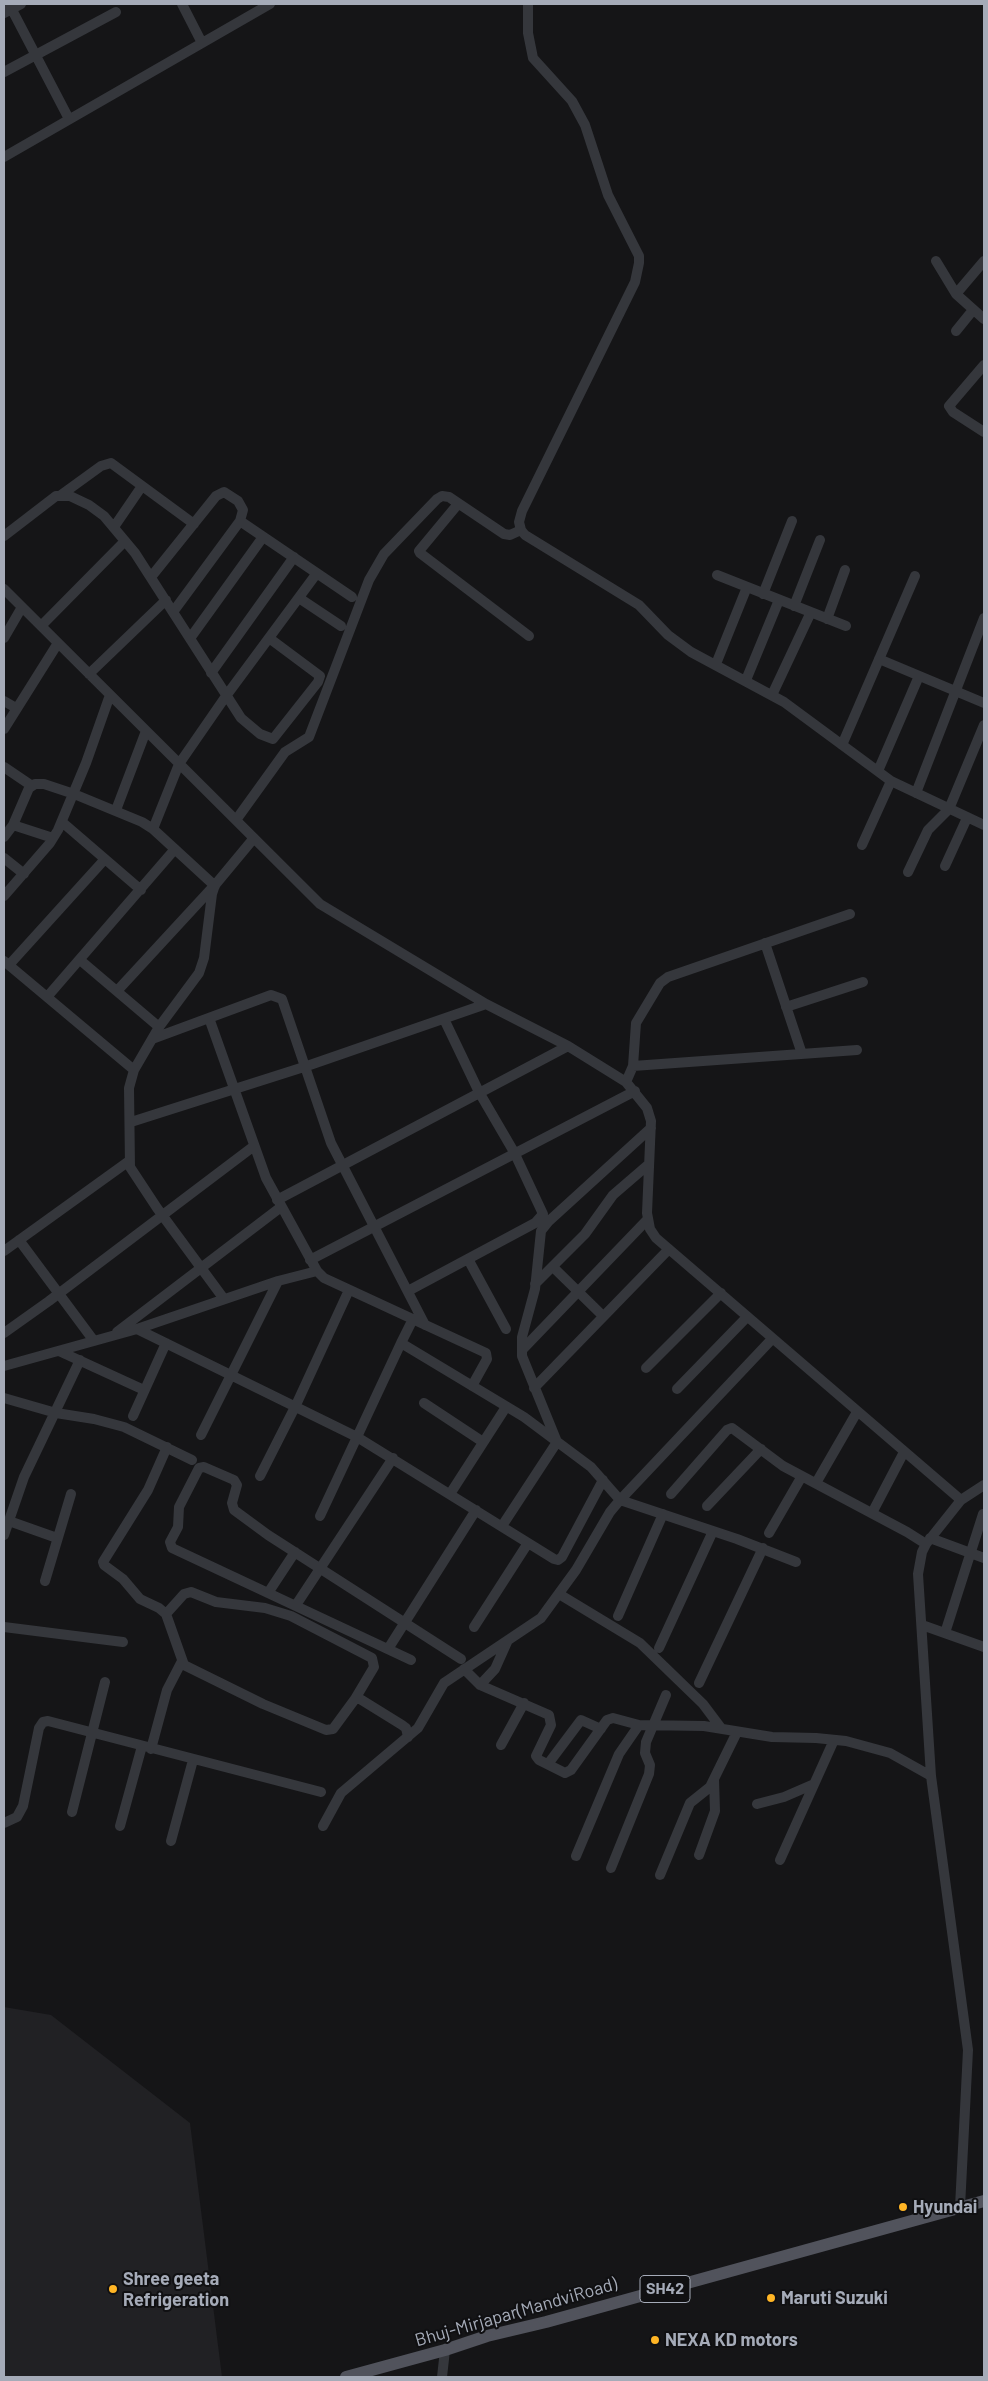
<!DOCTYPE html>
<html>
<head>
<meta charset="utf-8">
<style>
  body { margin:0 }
  #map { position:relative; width:988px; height:2381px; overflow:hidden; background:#151517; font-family:Barlow,sans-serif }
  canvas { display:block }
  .frame { position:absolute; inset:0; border:5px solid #a5abb8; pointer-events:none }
</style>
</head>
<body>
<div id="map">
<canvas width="988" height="2381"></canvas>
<div class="frame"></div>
</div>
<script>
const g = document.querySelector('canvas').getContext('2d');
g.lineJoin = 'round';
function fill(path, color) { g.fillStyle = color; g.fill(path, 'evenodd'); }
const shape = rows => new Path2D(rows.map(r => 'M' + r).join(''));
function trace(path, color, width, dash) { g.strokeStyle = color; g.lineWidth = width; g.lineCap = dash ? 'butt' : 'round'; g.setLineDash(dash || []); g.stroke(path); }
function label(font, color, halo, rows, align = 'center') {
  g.font = font + ' Barlow,sans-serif'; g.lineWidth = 4; g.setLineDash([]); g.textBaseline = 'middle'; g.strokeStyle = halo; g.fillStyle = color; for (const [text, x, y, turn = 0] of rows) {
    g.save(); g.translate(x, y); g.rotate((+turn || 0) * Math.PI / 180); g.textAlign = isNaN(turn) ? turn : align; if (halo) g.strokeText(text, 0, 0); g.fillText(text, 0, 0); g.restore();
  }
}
fill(shape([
  [4,2007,51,2015,190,2123,222,2377,4,2377]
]), '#212124');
trace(shape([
  [9,4,69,119],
  [182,4,202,43],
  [528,4,528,33,533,58,572,101,585,125,608,195,639,256,639,263,635,282,522,511,519,522,521,530,525,535,639,605,668,635,691,652,784,702,891,781,984,825],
  [4,13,21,4],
  [4,72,116,12],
  [4,157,270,4],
  [936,261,956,294],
  [984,261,956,294,984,319],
  [956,331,973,310],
  [984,365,949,406,953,412,984,432],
  [61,495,101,466,111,463,194,524],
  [458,504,419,551,420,553,529,636],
  [240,521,352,597],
  [114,527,142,486],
  [4,536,56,496,70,496,89,505,104,516,135,553,241,718,260,734,273,739,318,682,320,676,269,638],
  [717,575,846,626],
  [151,577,216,496,224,492,238,501,243,510,240,521,173,612],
  [4,589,320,904,486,1004,568,1046,626,1082,647,1108,651,1121,647,1213,650,1229,656,1238,961,1500,984,1485],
  [763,594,792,521],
  [299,598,341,626],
  [794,606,820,540],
  [827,619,845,570],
  [41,626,125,541],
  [191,637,263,537],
  [4,638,22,607],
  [879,659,984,703],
  [716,664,747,587],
  [211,673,294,557],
  [89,674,166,600],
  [746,680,779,600],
  [772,695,811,612],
  [4,701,16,708],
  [4,729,58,643],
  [842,745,915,576],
  [4,767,32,786],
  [878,771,919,676],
  [916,793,984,618],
  [116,810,146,731],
  [236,820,285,752,309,737,369,580,384,554,437,499,442,496,449,497,504,534,510,535,521,530],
  [62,822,141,890],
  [13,825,53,838],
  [153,829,179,764,226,696,317,573],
  [4,837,13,825,29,788,35,784,44,784,74,794,142,822,153,829,215,886],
  [862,845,891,781],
  [4,858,24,874],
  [945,866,967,818],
  [908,872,928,830,949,809,984,725],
  [4,896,50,843,58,830,86,763,110,695],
  [765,943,802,1054],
  [80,960,159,1027],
  [4,961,134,1070],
  [9,965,105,859],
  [117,991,213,887],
  [47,997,175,849],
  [786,1007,863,982],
  [209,1018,266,1178,317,1271,324,1278,486,1353,487,1359,472,1386],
  [152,1039,271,995,282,999,331,1143,425,1325],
  [633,1066,857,1050],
  [626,1082,633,1066,636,1023,660,983,668,977,850,914],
  [131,1122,307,1066,486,1004],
  [277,1200,568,1046],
  [19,1240,94,1341],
  [4,1251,129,1161],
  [468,1259,506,1329],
  [310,1260,635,1091],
  [553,1267,603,1316],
  [535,1284,585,1234,613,1195,649,1164],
  [408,1291,535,1223,543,1214,514,1152,479,1092,444,1019],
  [224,1299,157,1208,130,1167,129,1088,134,1070,159,1027,199,973,204,958,212,894,215,885,254,838],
  [137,1329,357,1437,554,1559,558,1560,562,1557,603,1480],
  [117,1332,281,1207],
  [4,1333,49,1301,254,1146],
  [401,1343,413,1319],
  [522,1350,647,1220],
  [59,1351,144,1390],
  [4,1366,137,1329,278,1281,317,1271],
  [646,1368,721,1293],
  [534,1388,669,1249],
  [677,1389,747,1317],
  [4,1398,56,1413,94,1419,124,1427,192,1460],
  [424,1403,483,1442],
  [133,1416,166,1343],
  [201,1435,278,1281],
  [167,1447,148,1490,103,1562,104,1565,123,1579,140,1599,159,1608,166,1614,184,1665,263,1704,326,1730,333,1729,355,1699,360,1699,402,1725,406,1728,408,1737],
  [260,1476,296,1405,349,1290],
  [816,1483,857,1412],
  [450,1494,506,1407],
  [671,1494,727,1430,732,1428,783,1466,907,1532,926,1544],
  [707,1506,761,1449],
  [872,1513,904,1452],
  [320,1516,401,1343,524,1417,591,1467,620,1500,737,1539,796,1562],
  [9,1521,57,1538],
  [502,1526,557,1442,522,1356,522,1337,535,1289,541,1231,549,1221,651,1128],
  [769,1533,802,1476],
  [4,1535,24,1477,80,1360],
  [930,1538,984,1558],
  [45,1581,71,1494],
  [268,1593,295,1552],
  [559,1594,640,1643,703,1704,721,1728],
  [296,1605,393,1458],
  [166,1614,184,1594,191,1592,216,1602,265,1608,291,1616,372,1658,374,1667,355,1699],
  [618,1616,663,1514],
  [922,1625,984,1647],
  [4,1627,123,1642],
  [474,1627,528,1543],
  [945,1633,983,1514],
  [659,1648,713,1531],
  [388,1649,476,1510],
  [411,1660,172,1548,170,1542,178,1527,179,1507,199,1468,204,1467,234,1480,237,1485,232,1503,234,1510,268,1535,461,1659],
  [464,1669,480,1685,549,1715,551,1725,536,1756,539,1760,565,1773,571,1770,607,1720,613,1718,639,1725,704,1726,772,1737,816,1738,846,1741,890,1753,931,1776],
  [699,1683,763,1548],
  [480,1685,495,1669,508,1640],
  [501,1745,524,1703],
  [151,1749,167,1690,182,1661],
  [548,1764,581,1720,601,1729],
  [757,1804,784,1797,814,1784],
  [72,1812,105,1682],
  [4,1823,17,1817,23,1806,39,1728,43,1722,48,1721,321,1792],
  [120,1826,142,1746],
  [323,1826,341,1793,418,1728,444,1683,541,1618,576,1570,610,1512,620,1500,772,1339],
  [171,1841,193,1760],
  [699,1855,715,1811,714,1779],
  [576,1856,619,1754,639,1725],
  [780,1860,834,1740],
  [611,1868,649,1774,650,1765,645,1753,646,1742,666,1695],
  [660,1875,690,1803,710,1787,737,1732],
  [960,2207,968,2050,931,1776,918,1574,922,1552,926,1544,961,1500],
  [442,2377,445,2350]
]), '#35373c', 10);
trace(shape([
  [346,2377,445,2350,487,2336,546,2322,984,2201]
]), '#51535c', 12);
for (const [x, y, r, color] of [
  [903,2207,5,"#ffb525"],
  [113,2289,5,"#ffb525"],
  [771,2298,5,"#ffb525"],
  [655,2340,5,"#ffb525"]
]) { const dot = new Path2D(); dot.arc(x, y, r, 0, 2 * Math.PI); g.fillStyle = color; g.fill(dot); trace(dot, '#101012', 2); }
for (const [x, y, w] of [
  [665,2289,50]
]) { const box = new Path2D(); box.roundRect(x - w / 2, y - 13.5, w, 27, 4); g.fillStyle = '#101012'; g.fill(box); trace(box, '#a5abb8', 1); }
label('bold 16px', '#a5abb8', null, [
  ["SH42",665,2289]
]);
label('bold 18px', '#a5abb8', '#101012', [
  ["Hyundai",913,2207],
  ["Shree geeta",123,2279],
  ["Refrigeration",123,2300],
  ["Maruti Suzuki",781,2298],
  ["NEXA KD motors",665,2340]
], 'left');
label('18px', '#a5abb8', '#101012', [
  ["Bhuj-Mirjapar(MandviRoad)",516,2312,-16]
]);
</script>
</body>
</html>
